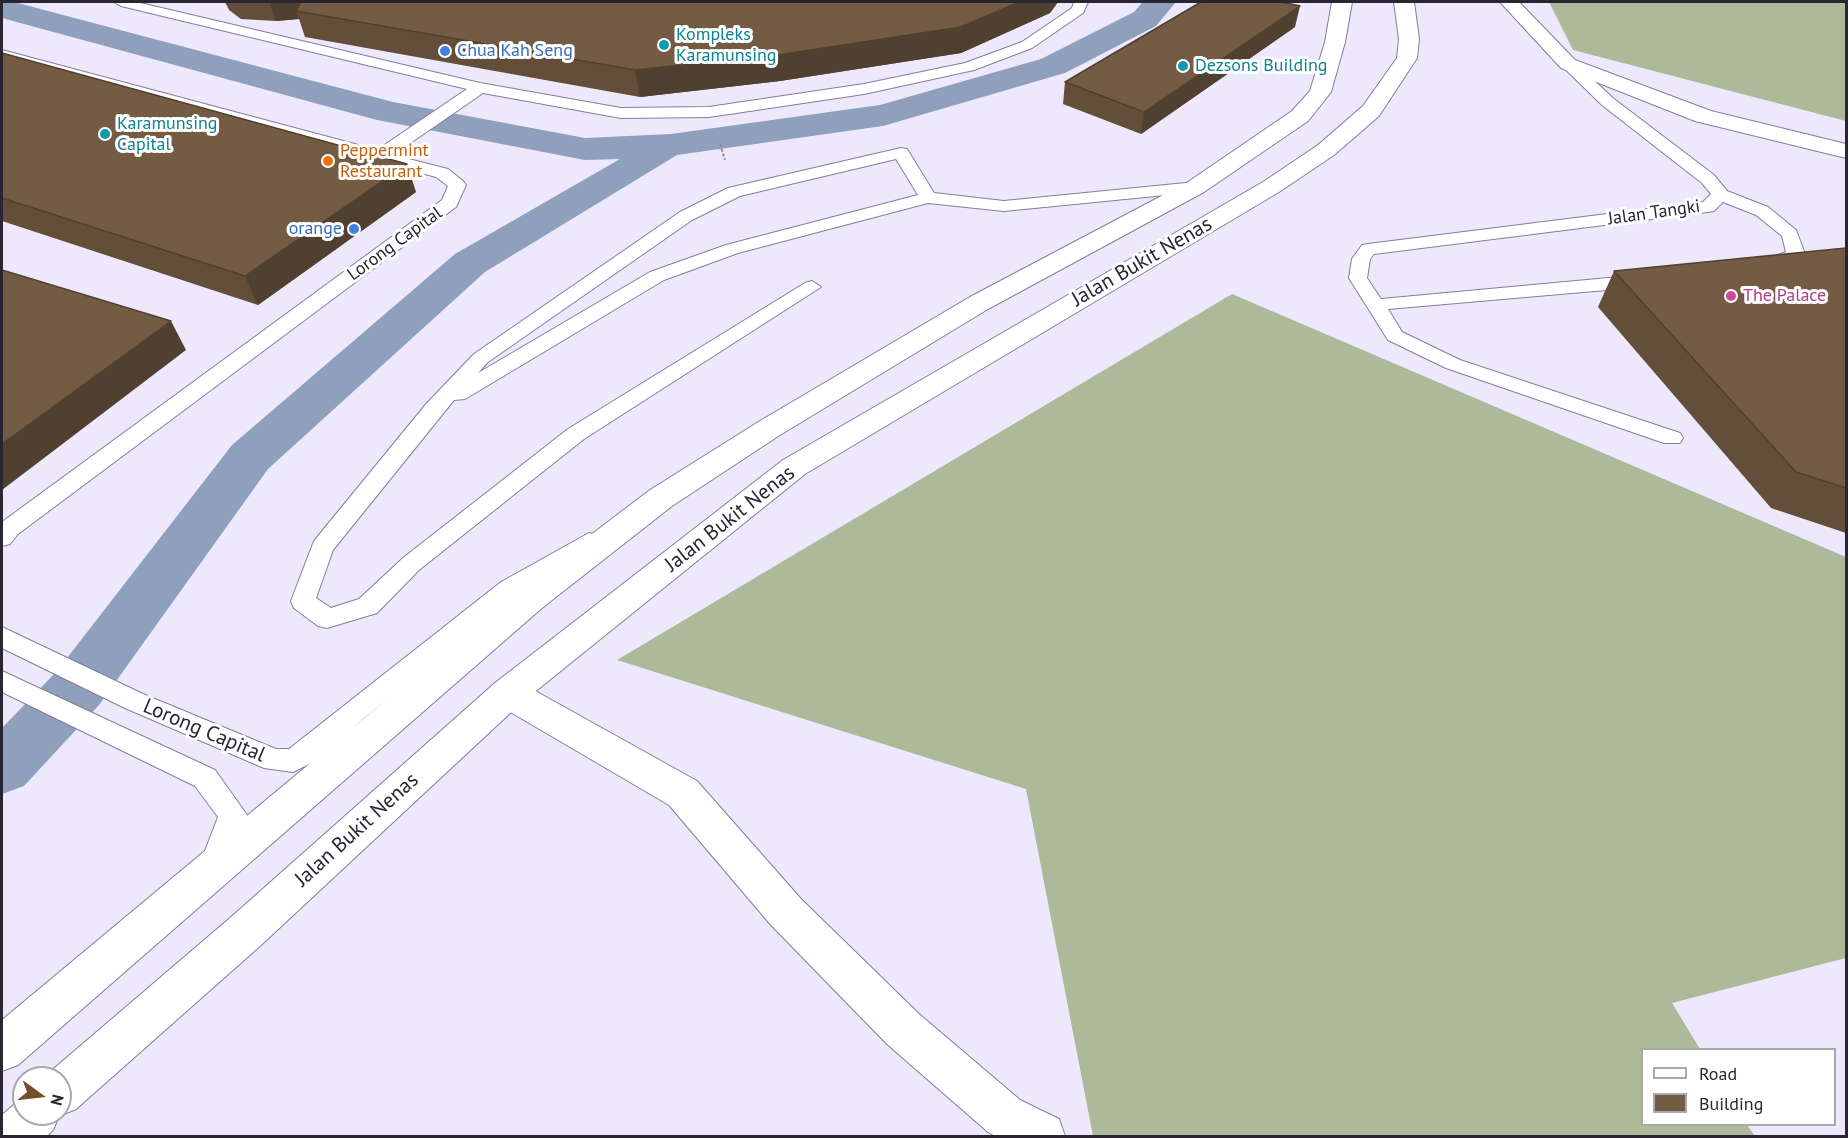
<!DOCTYPE html>
<html>
<head>
<meta charset="utf-8">
<style>
  body { margin:0 }
  #map { position:relative; width:1848px; height:1138px; overflow:hidden; background:#ede8fc; font-family:"PT Sans",sans-serif }
  canvas { display:block }
  .frame { position:absolute; inset:0; border:3px solid #292532; pointer-events:none }
  .legend { position:absolute; left:1641px; top:1048px; width:195px; height:78px; box-sizing:border-box; background:#fff; border:2px solid #a9a8ad; margin:0; padding:8px 10px; list-style:none; font-size:18px; color:#292532 }
  .legend li { display:flex; align-items:center; gap:12px; height:30px }
  .legend b { width:30px; border:2px solid #a9a8ad }
  .north { position:absolute; left:12px; top:1066px; width:60px; height:60px; box-sizing:border-box; background:#fff; border:2px solid #a9a8ad; border-radius:50%; rotate:105deg; font-size:16px; font-weight:700; line-height:24px; text-align:center; color:#292532 }
  .north::after { content:''; display:block; margin:auto; width:21px; height:27px; background:#724f28; clip-path:polygon(50% 0,100% 100%,50% 72%,0 100%) }
</style>
</head>
<body>
<div id="map">
<canvas width="1848" height="1138"></canvas>
<div class="frame"></div>
<ul class="legend">
<li><b style="height:8px;background:#fff"></b>Road</li>
<li><b style="height:16px;background:#735b44"></b>Building</li>
</ul>
<div class="north">N</div>
</div>
<script>
const g = document.querySelector('canvas').getContext('2d');
g.lineJoin = 'round';
function fill(path, color) { g.fillStyle = color; g.fill(path, 'evenodd'); }
const shape = rows => new Path2D(rows.map(r => 'M' + r).join(''));
function trace(path, color, width, dash) { g.strokeStyle = color; g.lineWidth = width; g.lineCap = dash ? 'butt' : 'round'; g.setLineDash(dash || []); g.stroke(path); }
function label(font, color, halo, rows, align = 'center') {
  g.font = font + ' "PT Sans",sans-serif'; g.lineWidth = 6; g.setLineDash([]); g.textBaseline = 'middle'; g.strokeStyle = halo; g.fillStyle = color; for (const [text, x, y, turn = 0] of rows) {
    g.save(); g.translate(x, y); g.rotate((+turn || 0) * Math.PI / 180); g.textAlign = isNaN(turn) ? turn : align; if (halo) g.strokeText(text, 0, 0); g.fillText(text, 0, 0); g.restore();
  }
}
fill(shape([
  [1549,2,1846,2,1846,121,1573,50],
  [1232,294,1846,557,1846,958,1672,1003,1700,1049,1642,1050,1642,1124,1747,1125,1755,1136,1093,1136,1026,789,617,660]
]), '#acba9a');
fill(shape([
  [2,2,14,2,393,102,585,138,671,134,880,105,1041,59,1134,12,1143,2,1176,2,1156,26,1065,73,883,126,677,155,485,272,268,469,99,705,24,786,2,794,2,728,57,671,232,445,455,254,620,159,585,160,377,120,2,18,2,2]
]), '#8fa0bd');
const lane = shape([
  [114,2,136,2,480,83,621,108,709,107,864,84,965,63,1022,42,1072,8,1074,2,1088,2,1083,13,1032,48,974,70,864,94,709,117,621,118,483,93,393,155,448,169,463,181,466,185,456,207,18,534,10,544,2,546,2,522,442,200,448,186,436,177,2,58,2,50,377,150,467,89,121,6,114,2],
  [1568,59,1573,61,1614,99,1714,175,1727,191,1768,207,1796,230,1805,254,1803,258,1774,270,1760,270,1758,266,1760,262,1786,252,1782,236,1756,215,1723,202,1714,211,1708,212,1374,254,1370,259,1367,278,1381,299,1641,275,1648,277,1650,281,1648,285,1641,287,1388,309,1402,332,1460,360,1680,433,1683,438,1680,443,1664,443,1446,368,1388,340,1349,278,1352,259,1362,245,1368,244,1703,202,1711,194,1702,183,1602,105,1563,67,1560,64,1568,59],
  [901,148,907,149,934,193,1004,201,1196,182,1205,187,1196,192,1004,211,928,203,738,253,664,280,465,399,454,400,333,550,316,598,331,608,359,599,403,558,568,429,805,283,812,281,821,287,584,439,419,570,377,613,327,628,318,626,294,608,291,601,314,541,427,403,474,354,680,212,728,188,901,148],
  [896,159,918,195,726,245,650,272,478,373,488,362,692,220,740,196,896,159],
  [589,533,597,535,601,541,597,547,519,594,364,718,319,759,293,772,264,768,125,708,2,648,2,627,143,694,276,749,289,749,501,582,589,533],
  [2,671,215,770,247,815,225,873,215,877,205,873,200,864,218,817,195,786,2,692,2,671]
]);
const street = shape([
  [1500,2,1519,2,1575,60,1711,111,1846,144,1846,158,1695,121,1561,68,1500,2],
  [508,679,521,683,697,781,801,899,919,1014,1020,1100,1059,1119,1065,1136,995,1136,988,1132,887,1044,771,925,669,805,495,703,490,693,495,683,508,679]
]);
const secondary = shape([
  [1332,2,1352,2,1345,42,1331,92,1308,121,1204,192,988,309,780,435,672,506,542,608,18,1065,2,1071,2,1020,518,590,650,490,760,421,970,297,1188,182,1292,111,1310,91,1325,42,1332,2],
  [1394,2,1414,2,1419,39,1417,58,1379,116,1334,155,1279,192,805,474,521,703,260,946,76,1109,59,1116,53,1130,47,1136,2,1136,2,1115,24,1096,24,1114,60,1114,60,1078,44,1077,230,918,495,683,783,460,1263,182,1318,145,1363,106,1397,58,1399,39,1394,2]
]);
trace(lane, '#857d9c', 2);
trace(street, '#857d9c', 2);
trace(secondary, '#857d9c', 2);
trace(shape([
  [720,144,725,160]
]), '#928d9e', 2, [3, 2]);
fill(lane, '#fff');
fill(street, '#fff');
fill(secondary, '#fff');
fill(shape([
  [225,2,1058,2,1050,13,961,53,780,81,640,97,305,37,299,19,276,21,241,19,229,10],
  [1295,27,1141,134,1063,104,1065,82],
  [2,53,416,192,258,305,2,221],
  [1846,248,1846,533,1771,508,1598,307,1614,271]
]), '#634e3a');
fill(shape([
  [269,2,310,2,296,11,299,19,276,21],
  [1019,2,1058,2,1050,13,961,53,780,81,640,97,635,70],
  [1300,6,1295,27,1141,134,1144,112],
  [407,164,416,192,258,305,245,276],
  [171,321,186,350,2,490,2,444]
]), '#504030');
const building = shape([
  [301,2,1019,2,961,27,778,55,635,70,296,11,301,2],
  [1201,2,1282,2,1300,6,1144,112,1065,82,1201,2],
  [2,53,407,164,245,276,2,198,2,53],
  [1846,248,1846,488,1796,472,1614,271,1846,248],
  [2,270,171,321,2,444,2,270]
]);
fill(building, '#735b44');
trace(building, '#504030', 1.5);
for (const [x, y, r, color] of [
  [664,45,6,"#0f9aa8"],
  [445,51,6,"#3f7fe0"],
  [1183,66,6,"#0f9aa8"],
  [105,134,6,"#0f9aa8"],
  [328,161,6,"#e8710a"],
  [354,229,6,"#3f7fe0"],
  [1731,296,6,"#d1479c"]
]) { const dot = new Path2D(); dot.arc(x, y, r, 0, 2 * Math.PI); g.fillStyle = color; g.fill(dot); trace(dot, '#fff', 2); }
label('18px', '#0d838f', '#fff', [
  ["Kompleks",676,35],
  ["Karamunsing",676,56],
  ["Dezsons Building",1195,66],
  ["Karamunsing",117,124],
  ["Capital",117,145]
], 'left');
label('18px', '#366cbe', '#fff', [
  ["Chua Kah Seng",457,51],
  ["orange",342,229,"right"]
], 'left');
label('18px', '#c56008', '#fff', [
  ["Peppermint",340,151],
  ["Restaurant",340,172]
], 'left');
label('18px', '#292532', '#fff', [
  ["Jalan Tangki",1654,213,-8],
  ["Lorong Capital",395,244,-36]
]);
label('18px', '#b23c85', '#fff', [
  ["The Palace",1743,296]
], 'left');
label('21px', '#292532', '#fff', [
  ["Jalan Bukit Nenas",1142,262,-30],
  ["Jalan Bukit Nenas",730,519,-38],
  ["Lorong Capital",204,731,23],
  ["Jalan Bukit Nenas",357,830,-42]
]);
</script>
</body>
</html>
